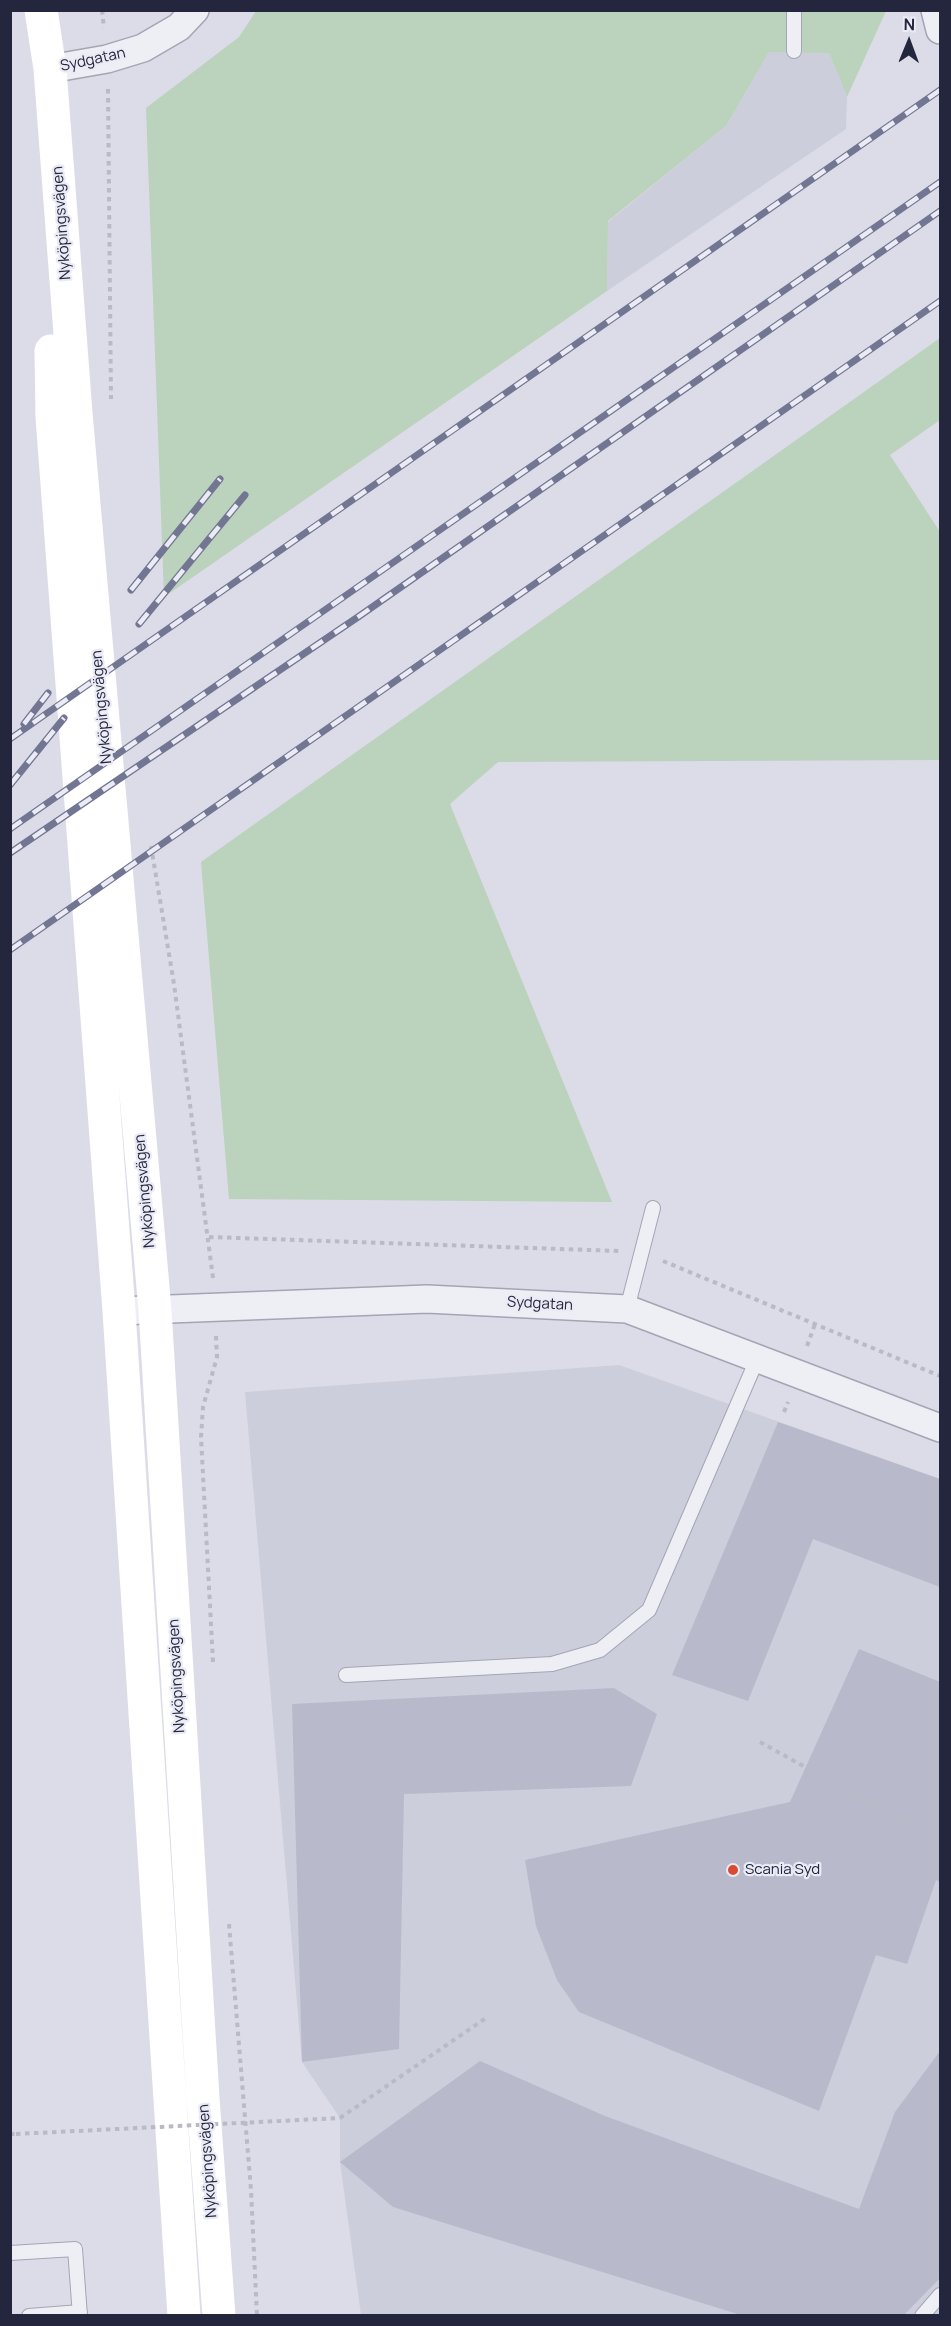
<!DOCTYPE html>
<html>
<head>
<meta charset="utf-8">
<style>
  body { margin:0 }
  #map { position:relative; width:951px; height:2326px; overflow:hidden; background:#dbdce7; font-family:Manrope,sans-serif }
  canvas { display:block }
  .frame { position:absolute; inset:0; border:12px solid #24263e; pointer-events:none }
  .north { position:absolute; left:879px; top:12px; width:60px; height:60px; -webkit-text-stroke:4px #eaebf5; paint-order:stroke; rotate:1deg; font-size:16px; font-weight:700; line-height:24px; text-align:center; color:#24263e }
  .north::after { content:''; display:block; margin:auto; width:21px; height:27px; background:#24263e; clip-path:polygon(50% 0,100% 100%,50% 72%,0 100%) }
</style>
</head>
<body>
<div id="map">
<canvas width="951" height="2326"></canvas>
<div class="frame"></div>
<div class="north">N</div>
</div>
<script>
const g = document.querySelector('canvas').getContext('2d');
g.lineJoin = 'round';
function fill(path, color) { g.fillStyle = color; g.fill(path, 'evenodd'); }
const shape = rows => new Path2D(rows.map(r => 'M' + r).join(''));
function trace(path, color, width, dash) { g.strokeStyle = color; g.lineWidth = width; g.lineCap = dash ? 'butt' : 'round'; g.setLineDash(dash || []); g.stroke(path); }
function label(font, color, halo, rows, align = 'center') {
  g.font = font + ' Manrope,sans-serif'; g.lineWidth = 4.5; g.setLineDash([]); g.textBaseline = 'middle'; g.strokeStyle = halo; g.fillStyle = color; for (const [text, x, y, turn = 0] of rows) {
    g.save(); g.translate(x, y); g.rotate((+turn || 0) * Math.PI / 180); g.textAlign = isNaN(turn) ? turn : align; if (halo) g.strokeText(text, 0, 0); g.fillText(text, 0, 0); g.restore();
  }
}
fill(shape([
  [794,51,829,53,847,97,846,129,607,291,608,222,726,126,769,52],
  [619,1365,940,1479,940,2315,361,2315,340,2162,340,2118,302,2062,245,1392]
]), '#cdcedc');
fill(shape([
  [256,11,886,11,847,97,829,53,769,52,726,126,608,221,607,291,164,597,146,108,239,37],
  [940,338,940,420,890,455,940,532,940,760,498,762,450,804,612,1202,229,1199,201,862]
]), '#bbd2bc');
fill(shape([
  [778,1422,940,1479,940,1587,813,1539,748,1701,672,1675],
  [859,1649,940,1682,940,1882,936,1880,907,1964,876,1955,819,2111,579,2012,557,1980,536,1926,525,1860,790,1802],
  [614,1688,657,1714,631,1786,404,1794,399,2049,302,2062,292,1704],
  [940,2051,940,2278,903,2316,744,2316,393,2207,340,2162,480,2061,605,2116,859,2209,895,2112]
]), '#b8b9ca');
const lane = shape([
  [794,10,794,51],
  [627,1309,653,1208],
  [346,1675,552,1664,600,1650,649,1610,758,1357],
  [10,2253,75,2249,80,2316],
  [29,2316,80,2312],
  [922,2316,940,2295]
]);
const street = shape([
  [935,10,940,30],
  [50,69,107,59,143,48,179,27,195,10],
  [119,1311,427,1299,627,1309,940,1428]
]);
trace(lane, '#a4a5b4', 16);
trace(street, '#a4a5b4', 30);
trace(shape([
  [102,10,104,28],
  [108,89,111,399],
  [151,846,174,984,213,1278],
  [209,1237,619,1251],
  [663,1261,940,1376],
  [807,1346,815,1324],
  [784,1412,788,1402],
  [213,1662,201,1437,203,1407,217,1357,216,1336],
  [760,1742,940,1842],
  [229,1924,251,2190,257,2316],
  [340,2118,486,2018],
  [10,2134,16,2134]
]), '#b9bac5', 4, [4.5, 4.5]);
trace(lane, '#eeeef5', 14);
trace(street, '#eeeef5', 27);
trace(shape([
  [41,10,50,69,76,413,155,1310,203,2098,219,2316],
  [51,351,52,417,119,1311,184,2316]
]), '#fff', 33);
const rail = shape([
  [131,590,220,479],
  [139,624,245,495],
  [24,724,48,693],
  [10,739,940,90],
  [10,785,64,718],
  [10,829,940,182],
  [10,853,358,617,940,211],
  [10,950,940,301]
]);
trace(rail, '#737692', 7);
trace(rail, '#eaebf5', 4.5, [14]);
trace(shape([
  [16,2134,340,2118]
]), '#b9bac5', 4, [4.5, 4.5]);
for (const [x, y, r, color] of [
  [733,1870,6,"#d94c33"]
]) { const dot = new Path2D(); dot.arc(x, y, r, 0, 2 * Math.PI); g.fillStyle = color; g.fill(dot); trace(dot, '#eaebf5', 2); }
label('15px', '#24263e', '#eaebf5', [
  ["Sydgatan",93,60,-12],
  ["Nyköpingsvägen",62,223,-94],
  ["Nyköpingsvägen",102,707,-95],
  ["Nyköpingsvägen",145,1191,-95],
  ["Sydgatan",540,1304,3],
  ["Nyköpingsvägen",177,1676,-93],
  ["Nyköpingsvägen",208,2161,-94]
]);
label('15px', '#24263e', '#eaebf5', [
  ["Scania Syd",745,1870]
], 'left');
</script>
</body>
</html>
